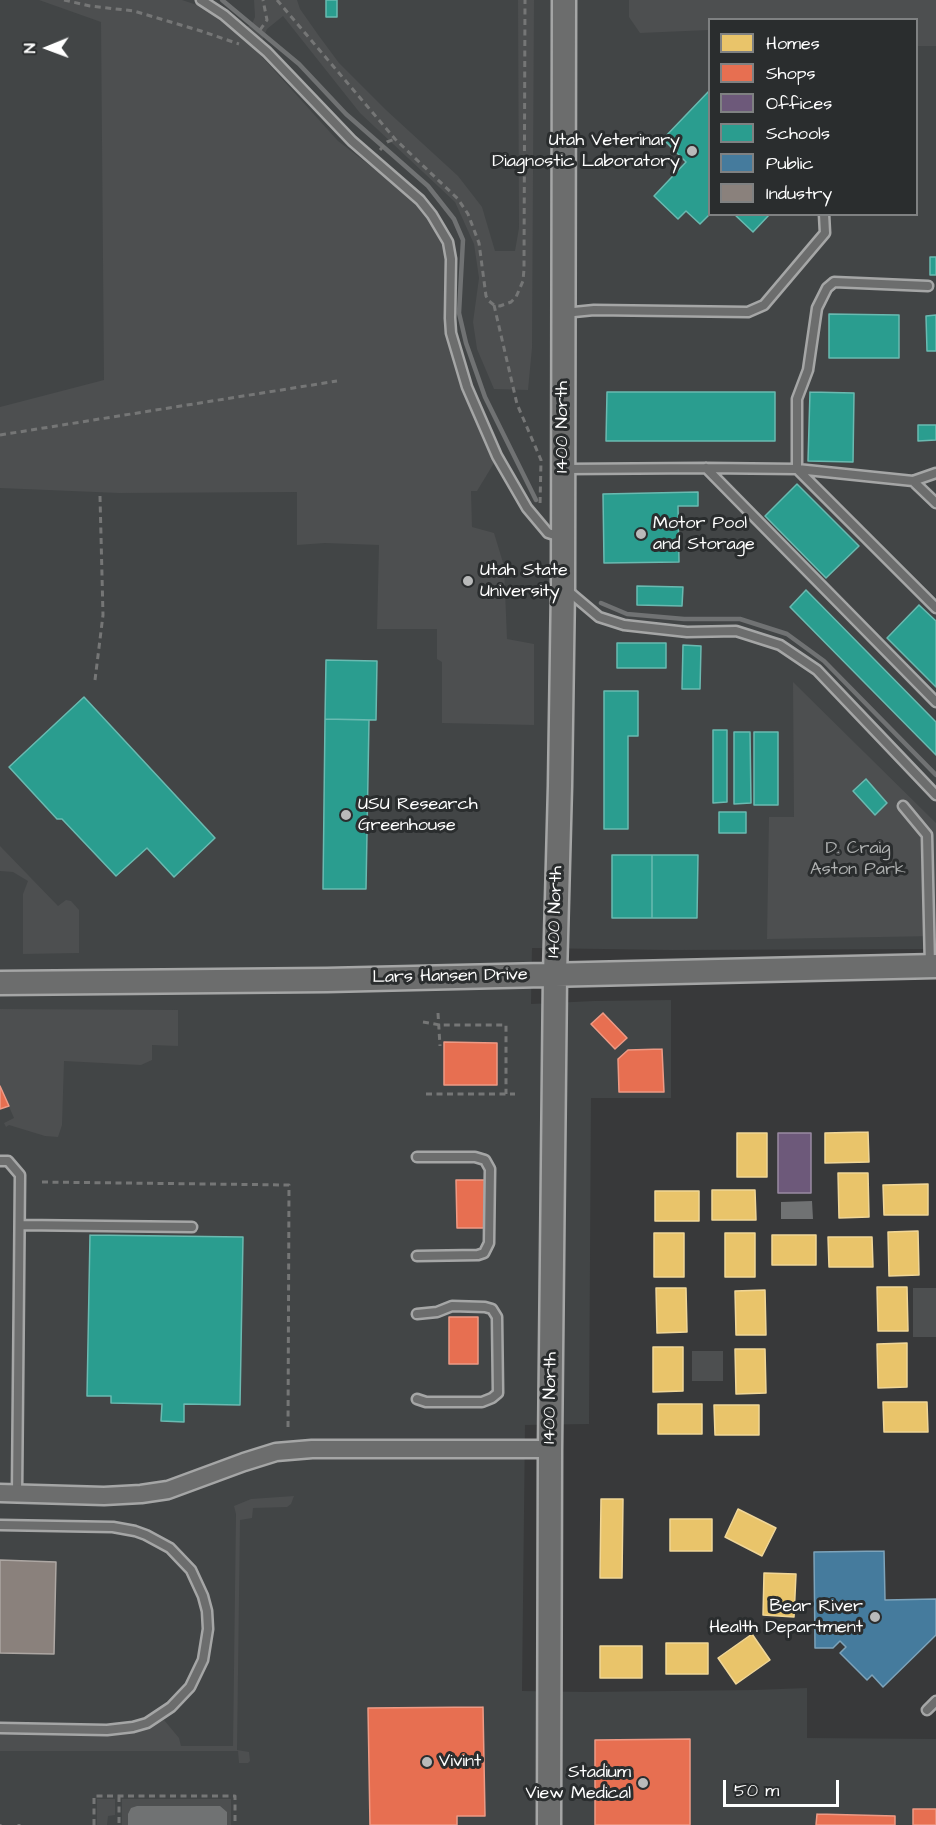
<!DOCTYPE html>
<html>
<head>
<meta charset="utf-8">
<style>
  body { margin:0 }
  #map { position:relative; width:936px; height:1825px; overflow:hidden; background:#38393a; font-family:"Architects Daughter",sans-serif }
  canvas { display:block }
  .legend { position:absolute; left:708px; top:18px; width:210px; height:198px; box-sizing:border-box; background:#2a2d2e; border:2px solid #7f8182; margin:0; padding:8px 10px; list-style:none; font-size:18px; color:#fff }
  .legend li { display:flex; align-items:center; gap:12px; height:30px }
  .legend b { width:30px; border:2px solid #7f8182 }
  .north { position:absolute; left:18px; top:18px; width:60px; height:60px; -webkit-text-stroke:4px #2a2d2e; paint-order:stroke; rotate:269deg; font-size:16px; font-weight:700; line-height:24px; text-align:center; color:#fff }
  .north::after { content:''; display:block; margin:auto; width:21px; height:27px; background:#fff; clip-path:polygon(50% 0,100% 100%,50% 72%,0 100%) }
  .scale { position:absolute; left:723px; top:1780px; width:116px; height:27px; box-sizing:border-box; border:3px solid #fff; border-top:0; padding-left:8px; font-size:18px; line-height:21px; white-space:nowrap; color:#fff; -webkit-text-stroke:4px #2a2d2e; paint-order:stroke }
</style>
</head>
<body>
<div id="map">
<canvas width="936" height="1825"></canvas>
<ul class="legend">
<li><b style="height:16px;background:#e9c46a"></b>Homes</li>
<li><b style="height:16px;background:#e76f51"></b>Shops</li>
<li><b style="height:16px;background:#6d597a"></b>Offices</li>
<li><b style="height:16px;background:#2a9d8f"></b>Schools</li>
<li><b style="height:16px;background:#457b9d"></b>Public</li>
<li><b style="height:16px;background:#8a817c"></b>Industry</li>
</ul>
<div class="north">N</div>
<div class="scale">50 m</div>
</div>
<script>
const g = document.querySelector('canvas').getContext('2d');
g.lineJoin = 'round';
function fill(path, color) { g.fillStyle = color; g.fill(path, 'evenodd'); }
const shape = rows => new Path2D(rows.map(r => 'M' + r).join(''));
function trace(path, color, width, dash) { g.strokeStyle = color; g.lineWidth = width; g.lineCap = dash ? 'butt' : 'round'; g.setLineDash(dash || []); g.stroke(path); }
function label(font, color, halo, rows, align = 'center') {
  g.font = font + ' "Architects Daughter",sans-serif'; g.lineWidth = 6; g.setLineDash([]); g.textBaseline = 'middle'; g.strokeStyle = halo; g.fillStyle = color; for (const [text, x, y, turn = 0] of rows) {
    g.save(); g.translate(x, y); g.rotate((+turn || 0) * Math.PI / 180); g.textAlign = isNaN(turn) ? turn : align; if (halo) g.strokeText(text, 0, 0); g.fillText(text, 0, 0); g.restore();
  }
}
fill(shape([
  [0,0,936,0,936,949,672,950,532,948,531,1004,594,1001,671,1000,671,1098,591,1098,589,1424,525,1425,522,1691,588,1692,754,1690,807,1688,807,1738,936,1739,936,1825,0,1825],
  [710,20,916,20,916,214,710,214]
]), '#424546');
fill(shape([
  [39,0,182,0,206,8,224,23,237,26,251,26,255,17,254,0,297,0,300,9,319,36,339,63,386,110,458,176,482,207,495,251,515,251,519,228,518,0,534,0,532,348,528,390,494,389,477,349,473,322,479,278,474,244,455,202,360,113,283,16,267,29,259,48,255,49,338,141,407,194,425,213,439,236,447,261,446,300,448,332,456,367,470,404,492,454,494,463,477,491,471,491,472,527,494,533,504,566,507,639,534,644,534,725,442,723,442,662,437,659,437,629,377,629,379,545,325,543,297,545,297,492,119,493,0,488,0,407,104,380,101,22],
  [629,0,936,0,936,46,917,46,916,20,710,20,709,30,640,33,629,17],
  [793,682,936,823,936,936,767,939,769,817,794,817],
  [0,846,58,906,66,900,71,901,79,910,79,953,23,954,23,894,28,881,13,872,0,871],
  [0,1009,178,1010,178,1046,152,1045,152,1060,141,1065,64,1061,62,1125,58,1137,45,1136,9,1125,6,1127,4,1123,14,1118,0,1086],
  [913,1288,936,1288,936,1337,913,1337],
  [692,1351,723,1351,723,1381,692,1381],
  [294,1496,291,1504,287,1507,253,1508,252,1518,240,1520,237,1750,249,1752,250,1761,248,1763,239,1763,238,1751,0,1751,0,1733,120,1735,144,1730,164,1720,179,1738,181,1746,233,1746,236,1514,234,1506,251,1499],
  [97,1799,115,1799,115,1815,108,1816,107,1825,97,1825],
  [122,1799,231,1799,231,1825,122,1825]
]), '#4d4f50');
fill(shape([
  [812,1201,813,1219,781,1219,781,1202],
  [137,1806,220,1806,227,1812,227,1825,128,1825,128,1814,131,1808]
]), '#707273');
const homes = shape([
  [868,1132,869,1162,825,1163,825,1133,868,1132],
  [737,1133,767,1133,767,1177,737,1177,737,1133],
  [838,1173,868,1173,869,1217,839,1218,838,1173],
  [928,1184,928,1215,884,1215,883,1185,928,1184],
  [712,1190,755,1190,756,1220,712,1220,712,1190],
  [655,1191,699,1191,699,1221,655,1221,655,1191],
  [918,1231,919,1275,889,1276,888,1232,918,1231],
  [654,1233,684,1233,684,1277,654,1277,654,1233],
  [725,1233,755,1233,755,1277,725,1277,725,1233],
  [772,1235,816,1235,816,1265,772,1265,772,1235],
  [828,1237,872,1237,873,1267,829,1267,828,1237],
  [877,1287,907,1287,908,1331,878,1331,877,1287],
  [656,1288,686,1288,687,1332,657,1333,656,1288],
  [765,1290,766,1335,736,1335,735,1291,765,1290],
  [907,1343,907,1387,878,1388,877,1344,907,1343],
  [653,1347,683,1347,683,1391,653,1392,653,1347],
  [735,1349,765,1349,766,1393,736,1394,735,1349],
  [883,1402,927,1402,928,1432,884,1432,883,1402],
  [658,1404,702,1404,702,1434,658,1434,658,1404],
  [714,1405,759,1405,759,1435,715,1435,714,1405],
  [601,1499,623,1499,622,1578,600,1578,601,1499],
  [738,1509,776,1528,762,1556,725,1537,738,1509],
  [670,1519,712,1519,712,1551,670,1551,670,1519],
  [764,1573,796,1574,794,1617,763,1615,764,1573],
  [752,1634,770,1660,736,1684,718,1658,752,1634],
  [666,1643,708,1643,708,1674,666,1674,666,1643],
  [600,1646,642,1646,642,1678,600,1678,600,1646]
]);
fill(homes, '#e9c46a');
trace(homes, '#f0d697', 1.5);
const shops = shape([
  [603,1013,627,1038,615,1049,591,1024,603,1013],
  [444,1042,497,1043,497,1085,444,1085,444,1042],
  [662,1049,664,1092,619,1092,618,1059,628,1050,662,1049],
  [0,1086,9,1106,0,1109,0,1086],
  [456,1180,485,1180,485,1228,457,1228,456,1180],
  [449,1317,478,1317,478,1364,449,1364,449,1317],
  [483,1707,485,1816,457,1816,457,1825,370,1825,368,1708,483,1707],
  [690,1739,690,1825,595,1825,595,1740,690,1739],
  [913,1809,936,1809,936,1825,913,1825,913,1809],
  [817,1814,895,1816,895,1825,816,1825,817,1814]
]);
fill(shops, '#e76f51');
trace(shops, '#ee9a85', 1.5);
const offices = shape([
  [778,1133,811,1133,811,1193,778,1193,778,1133]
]);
fill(offices, '#6d597a');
trace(offices, '#998ba2', 1.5);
const schools = shape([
  [326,0,337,0,337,17,326,17,326,0],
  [709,91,710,214,700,224,686,211,678,219,654,196,686,162,663,139,709,91],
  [734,214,770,214,753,232,734,214],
  [930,257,936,257,936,275,930,275,930,257],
  [829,314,899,315,899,358,829,358,829,314],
  [936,315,936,351,927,351,926,316,936,315],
  [607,392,775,392,775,441,606,441,607,392],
  [810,392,854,393,853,462,808,461,810,392],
  [918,425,936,425,936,440,918,441,918,425],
  [797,484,859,546,826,578,765,516,797,484],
  [698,492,698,506,678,506,679,562,604,563,603,494,698,492],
  [637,586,683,587,682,606,637,605,637,586],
  [806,590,936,722,936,755,790,607,806,590],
  [919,605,936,621,936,687,887,638,919,605],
  [617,643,666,643,666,668,617,668,617,643],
  [683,645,701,646,700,689,682,689,683,645],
  [326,660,377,661,376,720,325,719,326,660],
  [604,691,638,691,638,736,628,736,628,829,604,829,604,691],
  [84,697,215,838,174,877,147,848,116,876,62,819,57,819,9,767,84,697],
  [325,719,369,720,366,889,323,889,325,719],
  [713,730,727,730,727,802,713,803,713,730],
  [734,732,750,732,751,803,734,804,734,732],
  [754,732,778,732,778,805,754,805,754,732],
  [866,779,887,803,875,815,853,791,866,779],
  [719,812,746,812,746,833,719,833,719,812],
  [612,855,652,855,652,918,612,918,612,855],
  [652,855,698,855,697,918,652,918,652,855],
  [90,1235,243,1237,240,1405,184,1404,184,1422,161,1421,162,1404,111,1403,111,1396,87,1396,90,1235]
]);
fill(schools, '#2a9d8f');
trace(schools, '#6abab1', 1.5);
const public = shape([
  [884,1551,885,1600,936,1599,936,1635,883,1687,872,1675,867,1680,840,1653,846,1647,840,1641,833,1648,815,1648,814,1552,884,1551]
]);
fill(public, '#457b9d');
trace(public, '#7da3ba', 1.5);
const industry = shape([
  [0,1560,56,1562,54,1654,0,1653,0,1560]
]);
fill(industry, '#8a817c');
trace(industry, '#ada7a3', 1.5);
trace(shape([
  [222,0,299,64,346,114,428,186,454,219,463,240,459,313,466,343,485,397,536,500],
  [601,603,627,614,684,619,740,619,787,634,824,661,936,775]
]), '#707273', 4.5);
const service = shape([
  [201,0,224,15,267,52,352,141,420,200,432,215,448,242,451,259,450,318,451,333,467,387,497,456,527,508,548,533,561,537],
  [928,286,834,282,827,288,817,308,808,370,797,399,797,469,936,608],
  [564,313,594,310,748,312,764,305,825,233,824,214],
  [706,468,936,702],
  [565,469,706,468,797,469,913,481,936,503],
  [913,481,936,473],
  [567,590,599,617,624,625,687,632,736,631,780,645,817,670,936,795],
  [903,806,927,835,930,966],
  [417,1157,475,1157,485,1160,490,1169,489,1243,484,1253,478,1255,417,1256],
  [0,1161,8,1161,20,1175,17,1493],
  [20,1225,192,1227],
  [417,1314,437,1312,452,1306,485,1307,492,1309,497,1317,498,1393,492,1398,482,1402,426,1402,417,1399],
  [0,1525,113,1527,135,1531,146,1535,170,1548,191,1570,203,1596,207,1611,208,1629,203,1660,190,1687,171,1707,147,1723,133,1727,107,1730,0,1728],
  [927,1710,936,1701]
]);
const minor = shape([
  [0,1493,104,1496,141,1494,168,1490,244,1462,276,1452,312,1449,550,1449]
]);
const secondary = shape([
  [0,983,327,980,936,966],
  [549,1825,550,1449,555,975,560,786,563,587,564,0]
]);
trace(service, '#a5a6a6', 13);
trace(minor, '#a5a6a6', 21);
trace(secondary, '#a5a6a6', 27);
trace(shape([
  [64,0,90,6,134,11,201,31,239,44],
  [277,0,395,139,458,199,468,214,479,243,486,296,489,301,494,305,500,306,511,302,516,297,523,281,524,269,525,0],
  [260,30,267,20,263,0],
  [380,150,387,142,395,139],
  [494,305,517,404,541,460,540,506],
  [0,435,337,381],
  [95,680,103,615,100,496],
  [438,1013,440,1046],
  [423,1022,440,1025,506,1025,506,1094],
  [426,1094,515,1094],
  [42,1182,289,1185,288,1430],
  [119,1796,119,1825],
  [19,1824,19,1825],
  [0,1825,0,1824],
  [94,1825,94,1796,235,1796,235,1825]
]), '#757676', 3, [6, 4.5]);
trace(service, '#6c6d6d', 8);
trace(minor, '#6c6d6d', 16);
trace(secondary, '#6c6d6d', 22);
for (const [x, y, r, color] of [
  [692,151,6,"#b9baba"],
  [641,534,6,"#b9baba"],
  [468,581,6,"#b9baba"],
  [346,815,6,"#b9baba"],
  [875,1617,6,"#b9baba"],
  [427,1762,6,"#b9baba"],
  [643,1783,6,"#b9baba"]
]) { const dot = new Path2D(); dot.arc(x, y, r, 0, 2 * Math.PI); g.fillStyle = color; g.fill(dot); trace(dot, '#2a2d2e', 2); }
label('18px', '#fff', '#2a2d2e', [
  ["Utah Veterinary",680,141,"right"],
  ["Diagnostic Laboratory",680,162,"right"],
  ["Motor Pool",653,524],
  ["and Storage",653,545],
  ["Utah State",480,571],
  ["University",480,592],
  ["USU Research",358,805],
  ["Greenhouse",358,826],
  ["Bear River",863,1607,"right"],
  ["Health Department",863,1628,"right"],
  ["Vivint",439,1762],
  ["Stadium",631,1773,"right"],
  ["View Medical",631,1794,"right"]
], 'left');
label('18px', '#fff', '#2a2d2e', [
  ["1400 North",563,427,-90],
  ["1400 North",556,912,-88],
  ["Lars Hansen Drive",450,977,-1],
  ["1400 North",551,1398,-89]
]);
label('18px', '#b0b2b2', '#2a2d2e', [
  ["D. Craig",858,849],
  ["Aston Park",858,870]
]);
</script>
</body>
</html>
